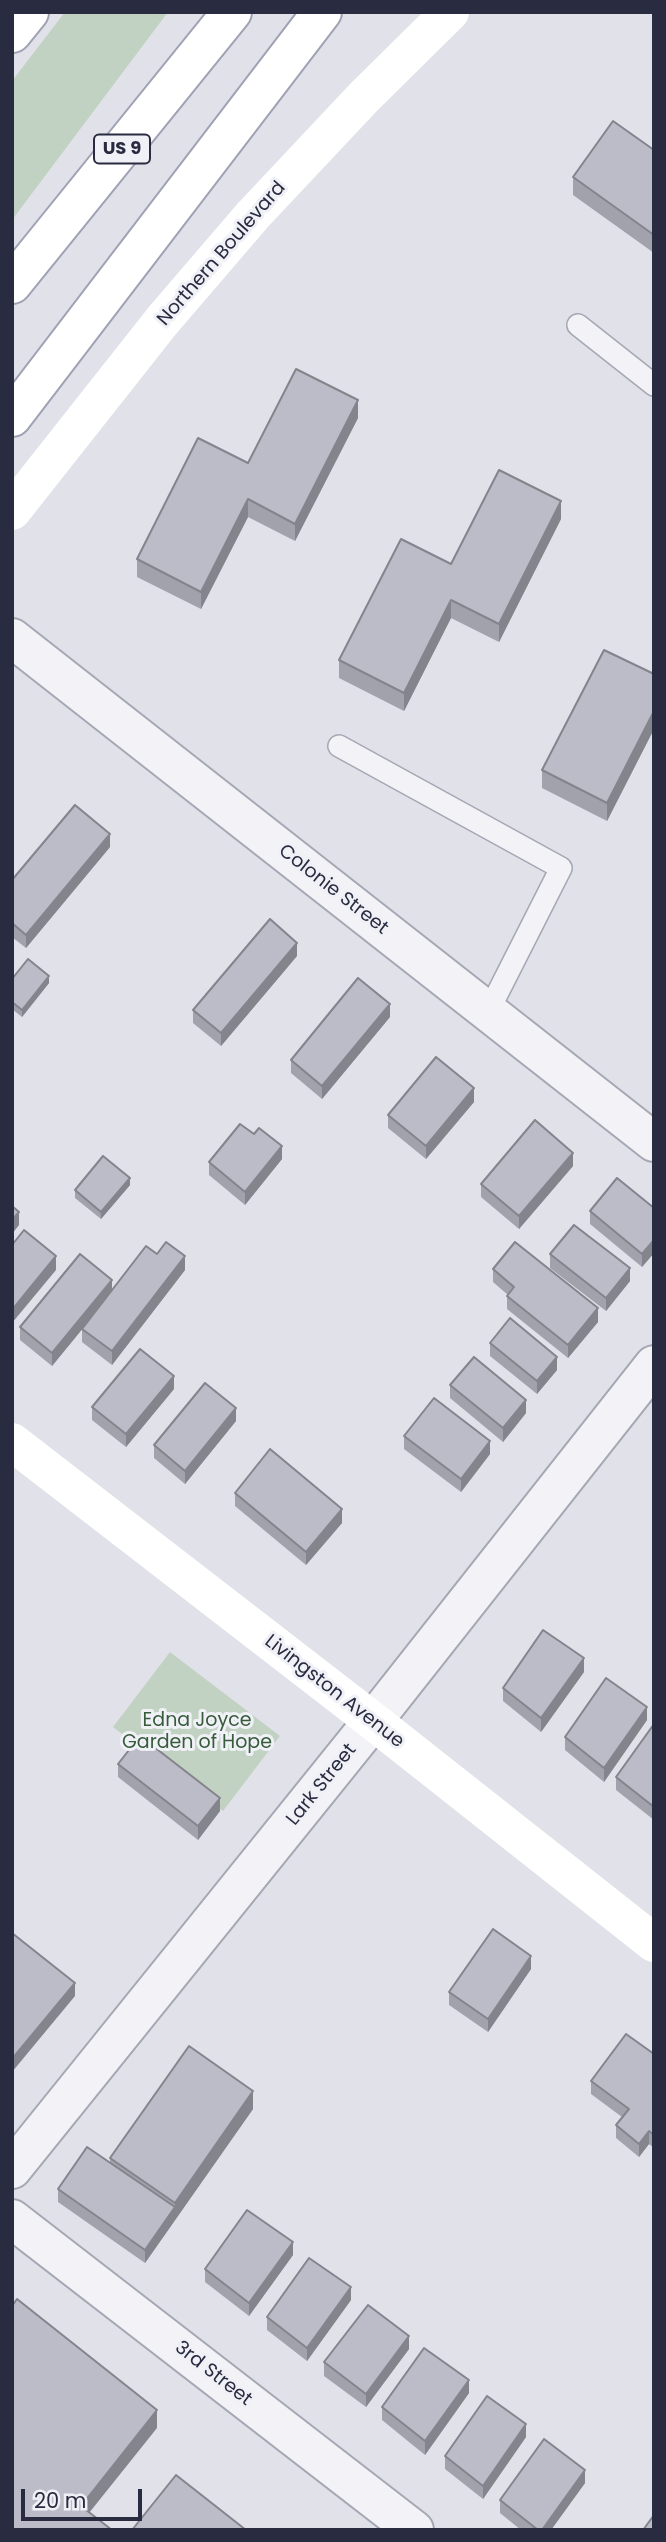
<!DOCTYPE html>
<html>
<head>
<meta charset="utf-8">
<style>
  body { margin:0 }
  #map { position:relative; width:666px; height:2542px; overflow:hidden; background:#e0e1e9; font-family:Poppins,sans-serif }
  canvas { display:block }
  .frame { position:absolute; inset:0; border:14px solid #292b40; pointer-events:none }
  .scale { position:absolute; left:21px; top:2489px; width:121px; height:32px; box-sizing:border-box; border:4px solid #292b40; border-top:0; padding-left:9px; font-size:21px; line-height:24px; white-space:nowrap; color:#292b40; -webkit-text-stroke:5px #f0f1f6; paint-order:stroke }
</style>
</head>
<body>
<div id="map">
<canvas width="666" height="2542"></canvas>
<div class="frame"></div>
<div class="scale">20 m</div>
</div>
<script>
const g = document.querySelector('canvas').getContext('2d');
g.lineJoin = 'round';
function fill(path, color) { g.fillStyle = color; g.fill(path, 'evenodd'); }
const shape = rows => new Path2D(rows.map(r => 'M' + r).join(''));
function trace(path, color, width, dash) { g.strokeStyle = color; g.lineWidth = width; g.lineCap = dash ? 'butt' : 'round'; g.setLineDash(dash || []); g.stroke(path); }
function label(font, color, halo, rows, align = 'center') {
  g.font = font + ' Poppins,sans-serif'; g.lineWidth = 6; g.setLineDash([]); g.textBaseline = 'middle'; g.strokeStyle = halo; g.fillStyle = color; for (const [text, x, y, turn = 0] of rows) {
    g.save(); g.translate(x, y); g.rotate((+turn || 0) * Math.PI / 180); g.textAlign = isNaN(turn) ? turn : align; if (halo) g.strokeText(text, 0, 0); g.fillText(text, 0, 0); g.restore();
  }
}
fill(shape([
  [65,12,168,12,12,220,12,81],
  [170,1652,280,1736,223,1811,113,1727]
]), '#c2d2c2');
const lane = shape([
  [578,325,654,385],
  [339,746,561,868,488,1012]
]);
const street = shape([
  [12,638,654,1142],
  [12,2169,373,1721,654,1365],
  [12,2219,414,2530]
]);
const primary = shape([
  [12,33,29,12],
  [12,284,232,12],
  [12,417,322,12]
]);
trace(lane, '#a5a7b3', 24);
trace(street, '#a5a7b3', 42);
trace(primary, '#a0a2b4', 42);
trace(lane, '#f3f3f7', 21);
trace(street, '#f3f3f7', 38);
trace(shape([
  [12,511,162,321,253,215,363,98,450,12],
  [12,1442,373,1721,654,1943]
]), '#fff', 38);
trace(primary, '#fff', 38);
fill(shape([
  [654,150,654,253,573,195,573,177],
  [358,418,295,541,248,517,201,609,137,577,137,559,248,463],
  [561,519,499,642,451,618,404,711,339,678,339,660,451,564],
  [654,674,654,729,607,821,542,788,542,770],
  [110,847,26,948,12,937,12,880],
  [297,956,221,1046,193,1023,193,1010],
  [12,979,49,983,22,1017,12,1009],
  [390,1017,322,1099,291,1073,291,1060],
  [474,1102,426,1159,388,1128,388,1115],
  [282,1159,245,1205,209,1175,209,1162],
  [573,1166,519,1229,481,1197,481,1184],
  [130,1185,101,1219,75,1198,75,1190],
  [654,1208,654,1253,642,1267,590,1224,590,1211],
  [157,1254,185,1270,112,1365,82,1342,82,1329,52,1366,20,1340,20,1327,112,1290],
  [550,1254,630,1281,606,1311,550,1268],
  [493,1269,598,1322,568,1358,507,1309,507,1296,508,1295,493,1282],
  [490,1343,557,1370,537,1394,490,1356],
  [450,1385,526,1413,503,1442,450,1398],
  [174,1389,126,1447,92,1420,92,1407],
  [236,1421,185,1484,154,1458,154,1445],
  [404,1436,490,1454,461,1492,404,1449],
  [235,1493,342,1523,306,1565,235,1506],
  [584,1672,541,1732,503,1701,503,1688],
  [647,1720,604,1782,565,1750,565,1737],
  [654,1724,654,1820,616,1790,616,1777],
  [118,1764,220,1811,198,1840,118,1777],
  [531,1969,488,2032,449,2005,449,1992],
  [654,2054,654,2148,649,2144,639,2157,616,2138,616,2125,622,2117,591,2094,591,2081],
  [253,2109,145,2263,58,2202,58,2189,110,2162,110,2158],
  [293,2255,249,2316,205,2282,205,2269],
  [351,2300,307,2361,267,2330,267,2317],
  [409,2349,366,2407,324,2376,324,2362],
  [469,2393,425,2455,382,2420,382,2407],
  [526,2437,483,2499,445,2469,445,2456],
  [585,2483,551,2530,521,2530,500,2513,500,2500]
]), '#a1a2ac');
fill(shape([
  [358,400,358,418,295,541,295,524],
  [248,499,248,517,201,609,201,592],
  [561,501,561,519,499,642,499,624],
  [451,600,451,618,404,711,404,693],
  [654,711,654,729,607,821,607,803],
  [110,834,110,847,26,948,26,935],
  [297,943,297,956,221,1046,221,1033],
  [49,976,49,983,22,1017,22,1010],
  [390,1004,390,1017,322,1099,322,1086],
  [474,1088,474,1102,426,1159,426,1146],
  [282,1146,282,1159,245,1205,245,1192],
  [573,1153,573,1166,519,1229,519,1216],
  [130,1178,130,1185,101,1219,101,1212],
  [19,1212,19,1225,12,1234,12,1220],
  [654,1240,654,1253,642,1267,642,1254],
  [56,1256,56,1270,12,1323,12,1310],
  [185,1256,185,1270,112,1365,112,1351],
  [630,1268,630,1281,606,1311,606,1298],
  [112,1280,112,1293,52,1366,52,1353],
  [598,1308,598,1322,568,1358,568,1345],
  [557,1357,557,1370,537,1394,537,1381],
  [174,1376,174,1389,126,1447,126,1434],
  [526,1400,526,1413,503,1442,503,1428],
  [236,1408,236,1421,185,1484,185,1471],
  [490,1441,490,1454,461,1492,461,1479],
  [342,1509,342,1523,306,1565,306,1552],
  [584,1658,584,1672,541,1732,541,1718],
  [647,1707,647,1720,604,1782,604,1768],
  [220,1798,220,1811,198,1840,198,1826],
  [531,1956,531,1969,488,2032,488,2019],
  [75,1983,75,1996,12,2072,12,2059],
  [253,2091,253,2109,145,2263,145,2250,175,2207,175,2203],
  [649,2131,649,2144,639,2157,639,2144],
  [293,2242,293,2255,249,2316,249,2303],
  [351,2287,351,2300,307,2361,307,2348],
  [409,2336,409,2349,366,2407,366,2394],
  [469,2380,469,2393,425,2455,425,2441],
  [157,2410,157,2428,81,2523,81,2506],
  [526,2424,526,2437,483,2499,483,2486],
  [585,2470,585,2483,551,2530,542,2530]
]), '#83848c');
const building = shape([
  [613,121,654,150,654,235,573,177,613,121],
  [296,369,358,400,295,524,248,499,201,592,137,559,198,438,248,463,296,369],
  [499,470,561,501,499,624,451,600,404,693,339,660,401,539,451,564,499,470],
  [604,650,654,674,654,711,607,803,542,770,604,650],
  [75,805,110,834,26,935,12,923,12,880,75,805],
  [270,919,297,943,221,1033,193,1010,270,919],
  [28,959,49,976,22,1010,12,1002,12,979,28,959],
  [358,978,390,1004,322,1086,291,1060,358,978],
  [436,1057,474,1088,426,1146,388,1115,436,1057],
  [535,1120,573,1153,519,1216,481,1184,535,1120],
  [240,1124,254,1134,259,1128,282,1146,245,1192,209,1162,240,1124],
  [103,1156,130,1178,101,1212,75,1190,103,1156],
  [617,1178,654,1208,654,1240,642,1254,590,1211,617,1178],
  [12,1206,19,1212,12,1220,12,1206],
  [574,1225,630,1268,606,1298,550,1254,574,1225],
  [24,1230,56,1256,12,1310,12,1245,24,1230],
  [166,1242,185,1256,112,1351,82,1329,146,1246,157,1254,166,1242],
  [515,1242,598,1308,568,1345,507,1296,514,1287,493,1269,515,1242],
  [80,1254,112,1280,52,1353,20,1327,80,1254],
  [510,1318,557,1357,537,1381,490,1343,510,1318],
  [140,1349,174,1376,126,1434,92,1407,140,1349],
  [474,1357,526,1400,503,1428,450,1385,474,1357],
  [205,1383,236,1408,185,1471,154,1445,205,1383],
  [434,1398,490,1441,461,1479,404,1436,434,1398],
  [270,1449,342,1509,306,1552,235,1493,270,1449],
  [543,1630,584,1658,541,1718,503,1688,543,1630],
  [606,1678,647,1707,604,1768,565,1737,606,1678],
  [654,1724,654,1807,616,1777,654,1724],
  [140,1736,220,1798,198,1826,118,1764,140,1736],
  [493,1929,531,1956,488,2019,449,1992,493,1929],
  [12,1933,75,1983,12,2059,12,1933],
  [626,2034,654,2054,654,2135,649,2131,639,2144,616,2125,629,2109,591,2081,626,2034],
  [189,2046,253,2091,175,2203,110,2158,189,2046],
  [87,2147,175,2207,145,2250,58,2189,87,2147],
  [247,2210,293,2242,249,2303,205,2269,247,2210],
  [309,2258,351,2287,307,2348,267,2317,309,2258],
  [17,2299,157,2410,81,2506,112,2530,12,2530,12,2306,17,2299],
  [368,2305,409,2336,366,2394,324,2362,368,2305],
  [424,2348,469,2380,425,2441,382,2407,424,2348],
  [487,2396,526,2424,483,2486,445,2456,487,2396],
  [544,2439,585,2470,542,2530,538,2530,500,2500,544,2439],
  [176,2475,246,2530,132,2530,176,2475],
  [654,2515,654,2530,643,2530,654,2515]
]);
fill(building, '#bbbcc8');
trace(building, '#83848c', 2);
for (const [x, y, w] of [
  [122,149,56]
]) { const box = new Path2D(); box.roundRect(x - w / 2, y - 14.5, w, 29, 5); g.fillStyle = '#f0f1f6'; g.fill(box); trace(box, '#292b40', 2); }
label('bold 18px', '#292b40', null, [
  ["US 9",122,149]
]);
label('19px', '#292b40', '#f0f1f6', [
  ["Northern Boulevard",222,254,-49],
  ["Colonie Street",333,890,38],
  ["Livingston Avenue",334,1692,38],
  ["Lark Street",322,1785,-51],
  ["3rd Street",213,2374,38]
]);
label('19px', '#375b3b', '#f0f1f6', [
  ["Edna Joyce",197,1721],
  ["Garden of Hope",197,1743]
]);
</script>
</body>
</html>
